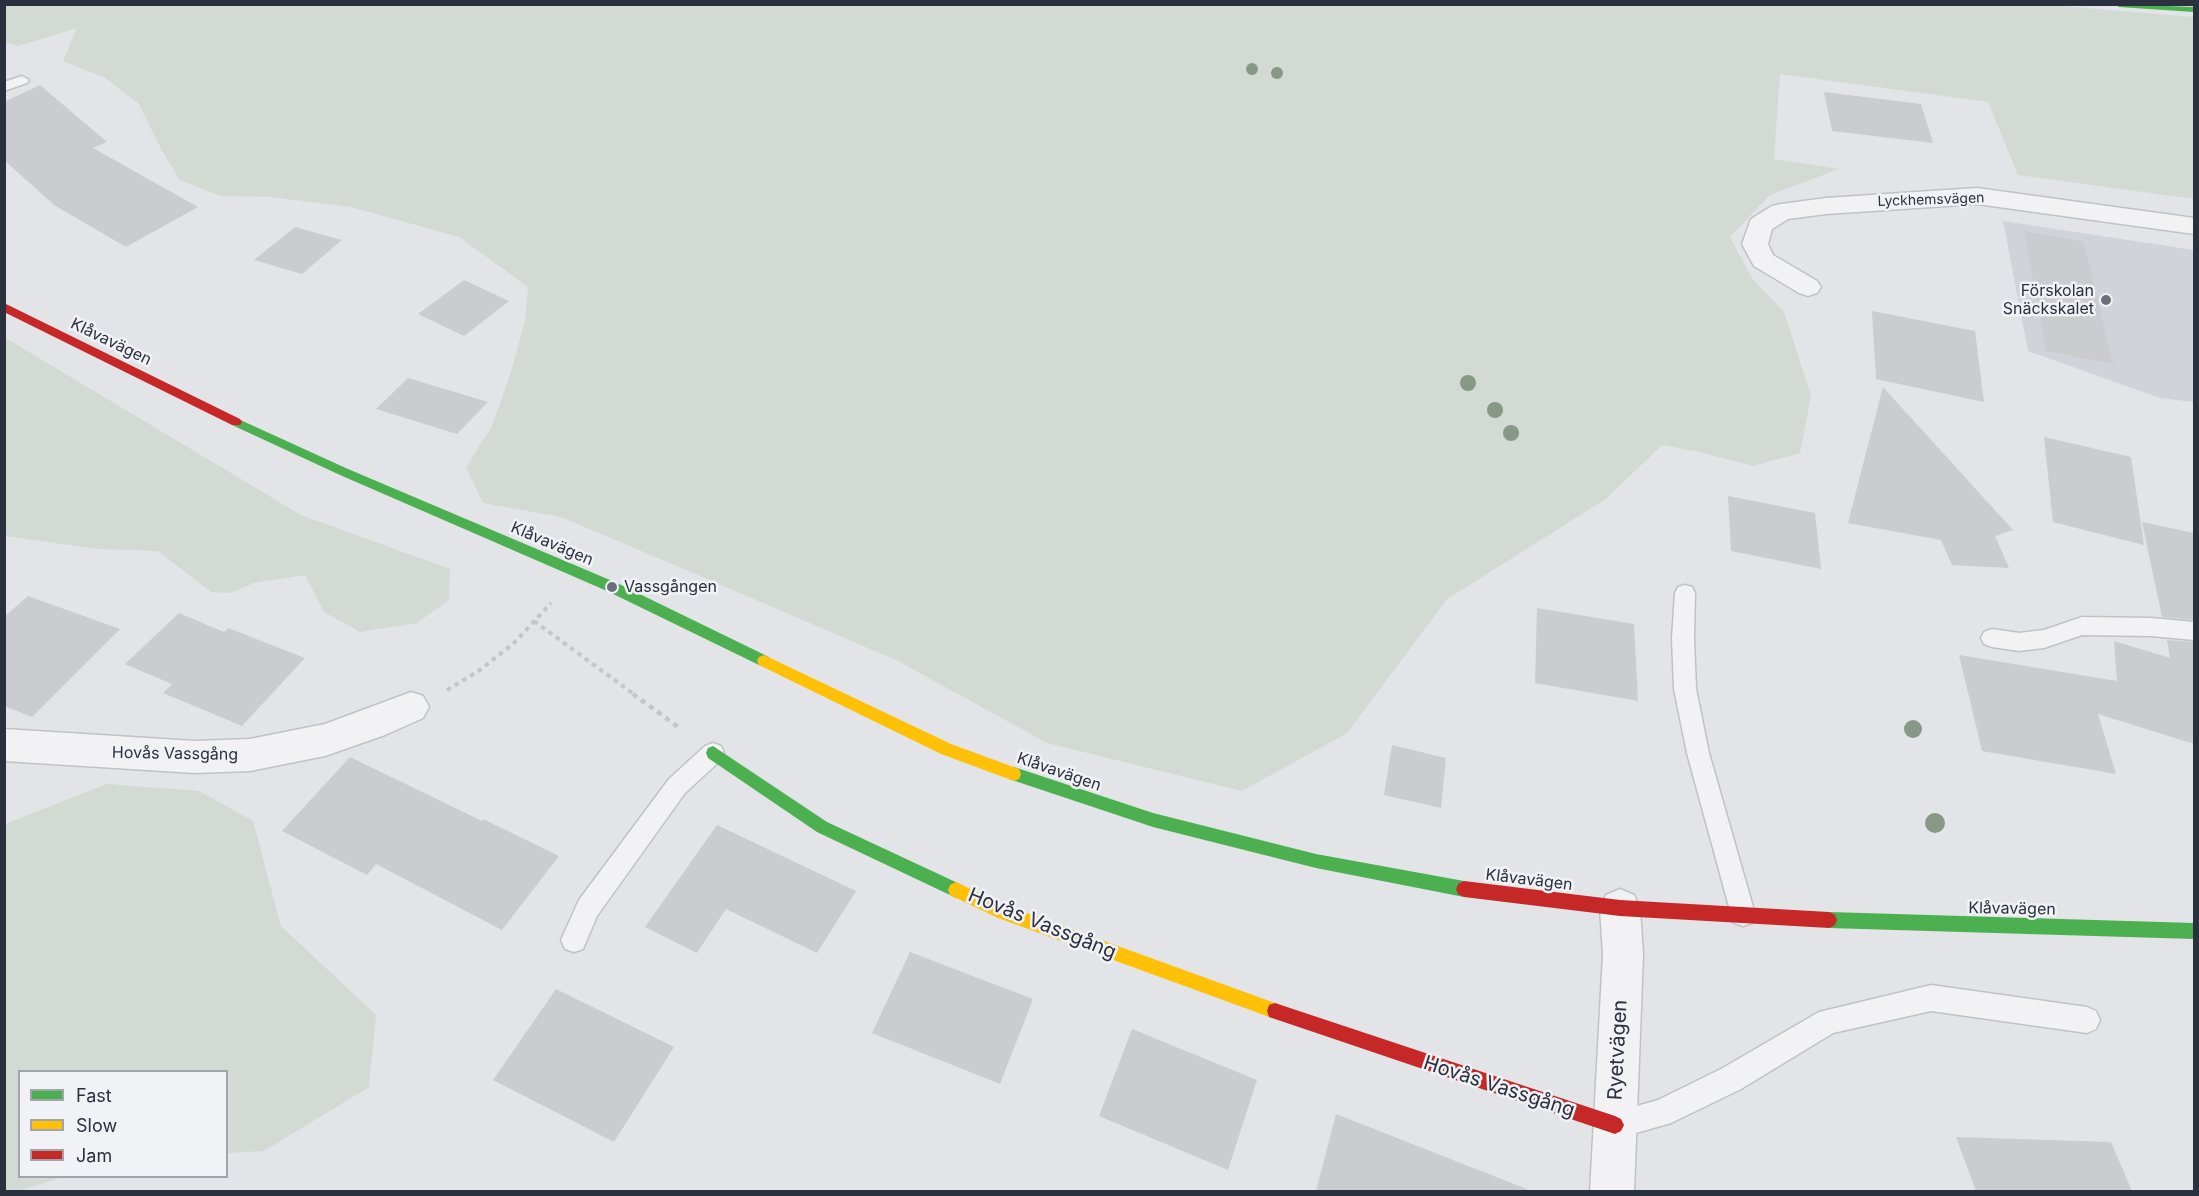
<!DOCTYPE html>
<html>
<head>
<meta charset="utf-8">
<style>
  body { margin:0 }
  #map { position:relative; width:2199px; height:1196px; overflow:hidden; background:#e3e4e7; font-family:Inter,sans-serif }
  canvas { display:block }
  .frame { position:absolute; inset:0; border:6px solid #2b303f; pointer-events:none }
  .legend { position:absolute; left:18px; top:1070px; width:210px; height:108px; box-sizing:border-box; background:#f1f2f6; border:2px solid #a2a4ad; margin:0; padding:8px 10px; list-style:none; font-size:18px; color:#2b303f }
  .legend li { display:flex; align-items:center; gap:12px; height:30px }
  .legend b { width:30px; border:2px solid #a2a4ad }
</style>
</head>
<body>
<div id="map">
<canvas width="2199" height="1196"></canvas>
<div class="frame"></div>
<ul class="legend">
<li><b style="height:8px;background:#4caf50"></b>Fast</li>
<li><b style="height:8px;background:#ffc107"></b>Slow</li>
<li><b style="height:8px;background:#c62828"></b>Jam</li>
</ul>
</div>
<script>
const g = document.querySelector('canvas').getContext('2d');
g.lineJoin = 'round';
function fill(path, color) { g.fillStyle = color; g.fill(path, 'evenodd'); }
const shape = rows => new Path2D(rows.map(r => 'M' + r).join(''));
function trace(path, color, width, dash) { g.strokeStyle = color; g.lineWidth = width; g.lineCap = dash ? 'butt' : 'round'; g.setLineDash(dash || []); g.stroke(path); }
function label(font, color, halo, rows, align = 'center') {
  g.font = font + ' Inter,sans-serif'; g.lineWidth = 5; g.setLineDash([]); g.textBaseline = 'middle'; g.strokeStyle = halo; g.fillStyle = color; for (const [text, x, y, turn = 0] of rows) {
    g.save(); g.translate(x, y); g.rotate((+turn || 0) * Math.PI / 180); g.textAlign = isNaN(turn) ? turn : align; if (halo) g.strokeText(text, 0, 0); g.fillText(text, 0, 0); g.restore();
  }
}
fill(shape([
  [2003,221,2194,250,2194,402,2160,398,2028,351]
]), '#d1d3da');
fill(shape([
  [2038,4,2194,17,2194,199,2018,175,1988,102,1780,74,1774,159,1839,169,1770,195,1730,237,1752,278,1784,312,1811,396,1800,453,1753,466,1699,452,1662,445,1606,499,1447,599,1347,733,1242,791,1047,743,898,661,705,578,561,517,483,503,466,467,492,426,510,375,525,321,528,287,459,237,351,207,270,197,220,196,180,180,161,149,139,104,105,78,63,61,77,28,18,46,4,42,5,4],
  [4,337,301,515,450,569,449,600,417,623,360,632,324,612,305,575,254,583,230,593,211,592,158,551,98,549,5,536],
  [107,784,199,791,253,821,281,926,376,1015,369,1087,264,1151,227,1153,226,1072,20,1072,20,1176,63,1177,18,1191,5,1191,5,824]
]), '#d2dad3');
fill(shape([
  [40,85,107,142,93,148,198,207,126,247,54,205,4,160,4,102],
  [1824,92,1921,104,1933,143,1832,131],
  [295,227,342,240,302,274,254,260],
  [2024,231,2084,242,2113,364,2046,351],
  [464,280,509,301,464,336,418,314],
  [1872,311,1975,331,1984,402,1876,379],
  [408,378,488,402,457,434,376,409],
  [1883,387,2013,530,1995,536,2009,568,1952,565,1941,540,1848,523],
  [2044,437,2131,457,2144,545,2053,522],
  [1728,496,1815,513,1821,569,1731,551],
  [2142,522,2194,533,2194,620,2162,617],
  [28,596,120,629,32,717,4,706,4,617],
  [1537,608,1634,624,1638,701,1535,683],
  [179,613,224,632,228,628,305,658,242,726,163,693,172,684,125,664],
  [2167,640,2194,642,2194,744,2098,714,2116,774,1982,751,1959,655,2117,681,2114,641,2170,658],
  [1392,745,1446,758,1441,808,1384,795],
  [350,757,482,821,483,819,559,856,502,930,376,864,367,875,282,831],
  [717,825,856,891,817,953,726,909,697,953,645,927],
  [910,952,1033,999,1000,1084,872,1033],
  [556,989,674,1047,614,1142,493,1080],
  [1132,1029,1257,1080,1228,1170,1099,1116],
  [1336,1114,1527,1189,1526,1191,1316,1191],
  [1956,1137,2111,1142,2132,1191,1976,1191]
]), '#cbcccf');
const lane = shape([
  [22,76,29,80,27,83,4,91,4,82,22,76],
  [1685,585,1692,587,1695,593,1694,638,1696,689,1709,753,1755,914,1752,923,1743,926,1734,923,1731,914,1687,753,1674,689,1672,638,1675,593,1678,587,1685,585],
  [2082,617,2151,618,2194,622,2194,640,2151,636,2082,635,2044,648,2019,651,1992,647,1984,644,1981,638,1984,632,1992,629,2019,633,2044,630,2082,617],
  [713,743,721,746,724,753,721,760,685,793,597,916,583,949,574,952,565,949,561,940,579,900,669,779,705,746,713,743],
  [1931,985,2087,1007,2096,1011,2100,1020,2096,1029,2087,1033,1931,1011,1833,1033,1741,1089,1671,1123,1615,1139,1605,1135,1601,1125,1605,1115,1658,1100,1721,1069,1819,1012,1931,985]
]);
const street = shape([
  [1977,188,2194,218,2194,234,1977,204,1826,214,1788,219,1772,229,1768,244,1773,255,1817,281,1821,287,1817,293,1808,296,1799,293,1754,266,1742,244,1751,219,1772,206,1781,204,1826,198,1977,188],
  [411,692,423,696,429,707,423,718,385,735,325,756,250,771,195,773,4,761,4,729,195,741,250,739,325,724,411,692],
  [1620,889,1634,895,1640,908,1643,955,1634,1192,1590,1192,1603,955,1600,908,1606,895,1620,889]
]);
trace(lane, '#c1c2c5', 3);
trace(street, '#c1c2c5', 3);
trace(shape([
  [534,621,635,695],
  [447,690,480,670,514,643,551,603]
]), '#c4c5c9', 4, [4.5, 4.5]);
trace(shape([
  [633,694,681,729]
]), '#c4c5c9', 4.5, [5, 5]);
fill(lane, '#f2f2f4');
fill(street, '#f2f2f4');
fill(shape([
  [2115,4,2194,7,2194,12,2119,7,2115,4],
  [236,418,348,469,617,583,769,657,771,661,769,665,764,667,759,665,607,591,340,475,232,425,230,422,232,419,236,418],
  [713,746,827,822,962,885,964,890,962,895,956,898,950,895,817,832,708,758,706,753,708,748,713,746],
  [1014,767,1153,813,1316,854,1464,881,1470,884,1472,889,1470,894,1464,897,1316,868,1153,827,1009,779,1007,774,1009,769,1014,767],
  [1829,912,2194,923,2194,939,1829,928,1823,925,1821,920,1823,915,1829,912]
]), '#4caf50');
fill(shape([
  [764,655,951,744,1019,769,1021,774,1019,779,1014,781,941,754,759,665,757,661,759,657,764,655],
  [956,882,1002,904,1275,1003,1281,1005,1283,1011,1281,1017,1275,1019,998,918,950,895,948,890,950,885,956,882]
]), '#ffc107');
fill(shape([
  [4,303,240,419,242,422,240,425,232,425,4,312,4,303],
  [1464,881,1620,900,1829,912,1835,915,1837,920,1835,925,1829,928,1620,916,1464,897,1458,894,1456,889,1458,884,1464,881],
  [1275,1003,1615,1116,1621,1119,1624,1125,1621,1131,1615,1134,1275,1019,1269,1017,1267,1011,1269,1005,1275,1003]
]), '#c62828');
g.fillStyle = '#879887';
for (const [x, y, r] of [
  [1252,69,6],
  [1277,73,6],
  [1468,383,8],
  [1495,410,8],
  [1511,433,8],
  [1913,729,9],
  [1935,823,10]
]) { g.beginPath(); g.arc(x, y, r, 0, 2 * Math.PI); g.fill(); }
for (const [x, y, r, color] of [
  [2106,300,6,"#6b6f7a"],
  [612,587,6,"#6b6f7a"]
]) { const dot = new Path2D(); dot.arc(x, y, r, 0, 2 * Math.PI); g.fillStyle = color; g.fill(dot); trace(dot, '#f1f2f6', 2); }
label('14px', '#2b303f', '#f1f2f6', [
  ["Lyckhemsvägen",1931,200,-2]
]);
label('16px', '#2b303f', '#f1f2f6', [
  ["Förskolan",2094,291],
  ["Snäckskalet",2094,309],
  ["Vassgången",624,587,"left"]
], 'right');
label('16px', '#2b303f', '#f1f2f6', [
  ["Klåvavägen",111,342,26],
  ["Klåvavägen",552,544,23],
  ["Hovås Vassgång",175,754,1],
  ["Klåvavägen",1059,772,19],
  ["Klåvavägen",1529,880,7],
  ["Klåvavägen",2012,909,1]
]);
label('20px', '#2b303f', '#f1f2f6', [
  ["Hovås Vassgång",1042,924,22],
  ["Ryetvägen",1618,1050,-87],
  ["Hovås Vassgång",1499,1087,18]
]);
</script>
</body>
</html>
